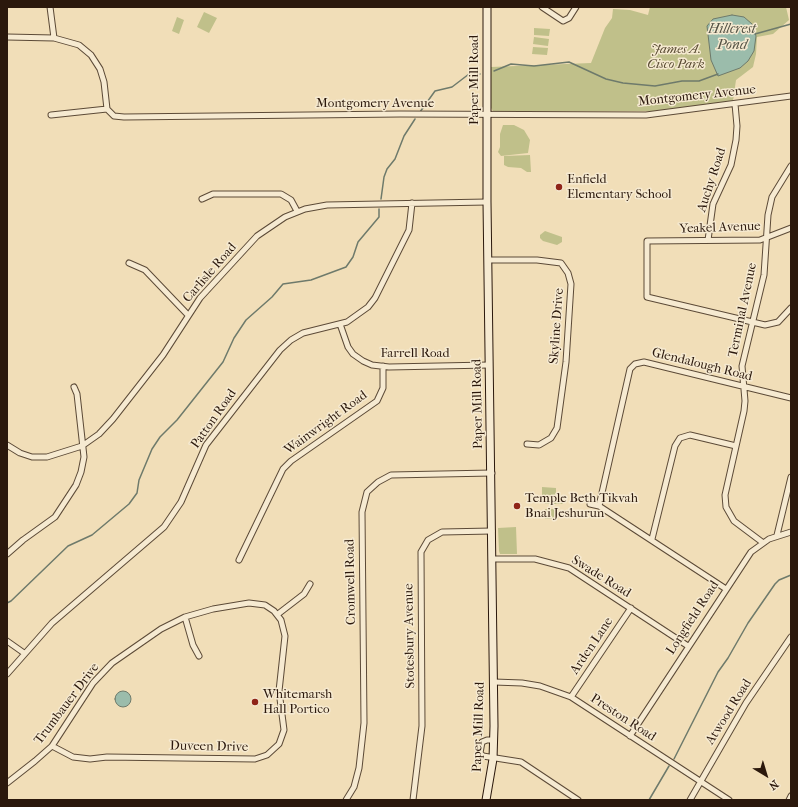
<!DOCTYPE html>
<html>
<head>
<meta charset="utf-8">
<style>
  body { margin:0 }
  #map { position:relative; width:798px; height:807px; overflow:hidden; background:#f1deb8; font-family:"IM FELL French Canon",serif }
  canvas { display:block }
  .frame { position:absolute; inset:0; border:8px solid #2b180c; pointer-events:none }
  .north { position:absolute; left:746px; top:755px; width:40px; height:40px; -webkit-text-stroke:3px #f6ead1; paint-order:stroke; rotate:142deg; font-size:11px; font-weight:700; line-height:16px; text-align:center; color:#2b180c }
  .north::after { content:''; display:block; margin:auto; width:14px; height:18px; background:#2b180c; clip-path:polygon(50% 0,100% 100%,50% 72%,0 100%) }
</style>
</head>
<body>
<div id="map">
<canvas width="798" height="807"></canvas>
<div class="frame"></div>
<div class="north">N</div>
</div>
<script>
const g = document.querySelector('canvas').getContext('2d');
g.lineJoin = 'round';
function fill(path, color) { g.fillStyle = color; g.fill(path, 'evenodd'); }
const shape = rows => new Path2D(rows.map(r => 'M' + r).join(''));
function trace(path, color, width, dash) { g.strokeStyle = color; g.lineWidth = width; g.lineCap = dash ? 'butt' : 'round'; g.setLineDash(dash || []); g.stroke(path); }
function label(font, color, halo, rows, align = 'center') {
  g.font = font + ' "IM FELL French Canon",serif'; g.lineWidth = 3; g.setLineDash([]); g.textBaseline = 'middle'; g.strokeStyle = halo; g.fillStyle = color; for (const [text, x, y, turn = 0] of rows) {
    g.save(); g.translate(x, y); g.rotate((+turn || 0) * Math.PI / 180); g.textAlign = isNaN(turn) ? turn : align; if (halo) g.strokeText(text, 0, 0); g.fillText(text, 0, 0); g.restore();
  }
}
fill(shape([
  [650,7,786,7,789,20,773,34,757,37,756,54,753,67,736,80,733,101,663,111,493,111,491,108,491,67,591,63,605,28,612,18,613,9,630,10,648,15],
  [204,12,217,18,209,33,197,27],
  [177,17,184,20,179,34,172,31],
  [534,28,550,29,549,36,534,35],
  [534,37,549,39,548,46,533,44],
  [533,47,548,48,547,55,532,54],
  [503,125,514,125,524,130,530,140,528,153,501,156,498,152,500,147,500,134],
  [530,155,531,172,527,172,521,168,508,167,504,165,504,156],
  [545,231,562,237,562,242,557,245,543,241,540,238,540,235],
  [542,487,556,488,556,497,563,497,563,504,545,504,545,497,542,497],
  [545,509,556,509,556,519,545,519],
  [516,527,517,554,500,554,499,551,498,528]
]), '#c0c08a');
const water = shape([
  [732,15,744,17,752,24,756,36,754,51,748,61,740,68,718,76,711,60,707,26,713,19,732,15],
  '115 699a8 8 0 1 1 16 0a8 8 0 1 1-16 0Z'
]);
fill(water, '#9bbcab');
trace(water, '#6e7a6b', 1);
trace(shape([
  [755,34,791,24],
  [494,71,511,64,534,66,569,62,606,79,623,83,655,86,682,81,699,81,718,74],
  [420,112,435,91,452,87,469,74,480,74],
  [381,199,384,177,387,169,395,159,404,136,415,119],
  [7,603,11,601,68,546,92,535,129,504,137,493,139,480,152,449,160,437,177,420,223,362,234,338,246,320,272,297,283,284,311,280,346,267,353,257,358,242,379,217,379,209],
  [674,759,718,672,728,658,748,623,775,584,779,580,791,575],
  [649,800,669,766]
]), '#6e7a6b', 1.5);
const street = shape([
  [50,7,54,38],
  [542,7,563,21,569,18,576,7],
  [7,37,54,38,79,45,91,55,100,69,104,82,107,109,114,116,124,117,400,114,646,115,791,96],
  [51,115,107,109],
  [202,199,213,194,281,194,291,200,297,211],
  [791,228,760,240,647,241,647,297,765,325,778,322,791,308],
  [708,240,713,204,731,165,736,140,737,126,735,104],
  [489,260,537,260,561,263,568,273,571,284,566,362,557,428,551,438,539,445,527,444],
  [129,263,145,270,188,315],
  [340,324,348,347,353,354,363,361,372,365,389,367,489,365],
  [7,445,20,453,32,457,47,457,82,446,99,434,113,419,163,355,200,298,257,236,285,217,305,209,327,205,487,202],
  [590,504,599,506,726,589],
  [599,506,630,369,635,364,644,362,791,398],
  [777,535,791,477],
  [652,539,675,446,680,438,690,435,736,446],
  [762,542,734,521,726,507,725,495,744,411,745,401,742,366,764,275,768,215,772,197,791,166],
  [7,554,23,540,55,517,76,485,81,472,84,457,77,394,74,387],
  [492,559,535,559,569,568,688,646],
  [239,560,283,469,291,461,377,401,383,388,383,366],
  [278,614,304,594,310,584],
  [185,617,193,645,199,656],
  [7,641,24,653],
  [7,674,52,623,164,527,181,502,206,445,280,350,291,340,303,333,347,322,368,307,375,298,409,230,412,203],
  [494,682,522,683,540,686,571,697,729,800],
  [571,697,631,608],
  [630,736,751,552,769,539,791,532],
  [494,740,487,740,482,742,480,753,483,756,521,762,578,800],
  [7,783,35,761,52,746,93,683,112,663,161,629,185,617,213,609,249,603,265,605,274,611,281,620,285,636,279,691,284,730,279,744,267,755,255,759,107,757,90,759,73,757,52,746],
  [346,800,354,787,359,768,364,723,362,512,367,492,378,482,391,475,492,473],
  [413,800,422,726,421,552,428,540,442,532,492,531],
  [690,800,746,703,791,637],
  [789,800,791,796]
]);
const secondary = shape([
  [486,800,493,759,494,726,487,202,487,7]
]);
trace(street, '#5c4a37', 7);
trace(secondary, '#2b180c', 9);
trace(street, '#f6ead1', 5);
trace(secondary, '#f6ead1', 7);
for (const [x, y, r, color] of [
  [559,187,4,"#8f2418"],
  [517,506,4,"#8f2418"],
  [255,702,4,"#8f2418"]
]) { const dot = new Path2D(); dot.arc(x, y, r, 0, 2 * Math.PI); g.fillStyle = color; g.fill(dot); trace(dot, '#f6ead1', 1.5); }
label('italic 13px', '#584a32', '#f6ead1', [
  ["James A.",676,50],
  ["Cisco Park",676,65]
]);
label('13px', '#2b180c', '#f6ead1', [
  ["Paper Mill Road",475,80,-90],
  ["Montgomery Avenue",697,96,-6],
  ["Montgomery Avenue",375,104],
  ["Auchy Road",712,180,-72],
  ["Yeakel Avenue",720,228,-2],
  ["Carlisle Road",210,273,-49],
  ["Terminal Avenue",743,310,-78],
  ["Skyline Drive",557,326,-86],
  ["Farrell Road",415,354],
  ["Glendalough Road",702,365,14],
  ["Paper Mill Road",478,404,-91],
  ["Patton Road",214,419,-55],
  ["Wainwright Road",326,423,-36],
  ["Swade Road",601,577,32],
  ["Cromwell Road",351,582,-91],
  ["Longfield Road",693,618,-57],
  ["Stotesbury Avenue",410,636,-91],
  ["Arden Lane",592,646,-56],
  ["Trumbauer Drive",67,704,-53],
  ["Atwood Road",729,712,-58],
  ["Preston Road",623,718,33],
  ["Paper Mill Road",479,727,-88],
  ["Duveen Drive",209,747,1]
]);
label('13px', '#2b180c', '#f6ead1', [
  ["Enfield",567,180],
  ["Elementary School",567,195],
  ["Temple Beth Tikvah",525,499],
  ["Bnai Jeshurun",525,514],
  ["Whitemarsh",263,695],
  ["Hall Portico",263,710]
], 'left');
label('italic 14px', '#525144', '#f6ead1', [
  ["Hillcrest",732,30],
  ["Pond",732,46]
]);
</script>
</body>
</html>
